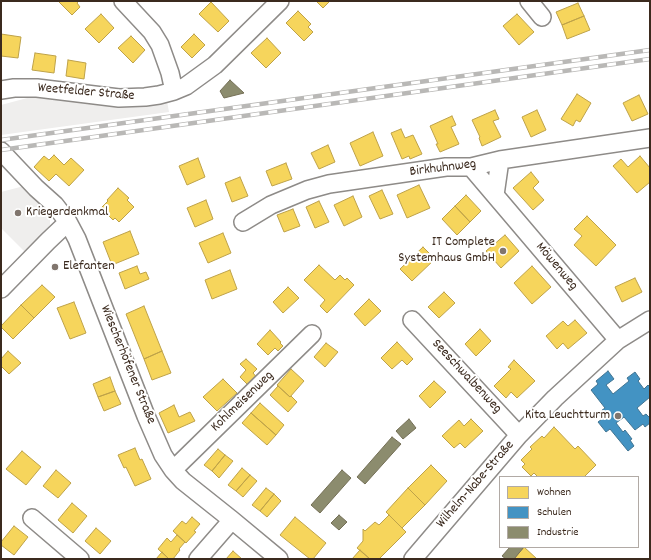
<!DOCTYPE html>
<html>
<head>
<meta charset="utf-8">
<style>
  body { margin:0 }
  #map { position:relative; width:651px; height:560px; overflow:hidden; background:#fff; font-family:Dekko,sans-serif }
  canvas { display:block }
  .frame { position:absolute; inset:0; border:2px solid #3b2a1e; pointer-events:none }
  .legend { position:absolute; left:499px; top:476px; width:140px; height:72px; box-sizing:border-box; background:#fff; border:1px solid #b1aaa5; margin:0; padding:5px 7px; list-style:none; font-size:12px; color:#3b2a1e }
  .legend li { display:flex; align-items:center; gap:8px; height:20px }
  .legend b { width:20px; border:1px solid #b1aaa5 }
</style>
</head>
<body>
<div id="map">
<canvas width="651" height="560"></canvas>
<div class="frame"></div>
<ul class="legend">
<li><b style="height:11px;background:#f6d55c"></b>Wohnen</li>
<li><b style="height:11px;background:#4393c3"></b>Schulen</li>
<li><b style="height:11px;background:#8c8c6e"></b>Industrie</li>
</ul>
</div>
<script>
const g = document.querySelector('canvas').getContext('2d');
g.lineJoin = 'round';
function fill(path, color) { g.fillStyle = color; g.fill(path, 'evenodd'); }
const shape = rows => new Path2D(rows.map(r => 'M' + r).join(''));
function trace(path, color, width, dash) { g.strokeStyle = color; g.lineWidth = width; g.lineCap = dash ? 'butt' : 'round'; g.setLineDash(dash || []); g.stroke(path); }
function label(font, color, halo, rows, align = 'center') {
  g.font = font + ' Dekko,sans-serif'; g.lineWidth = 4; g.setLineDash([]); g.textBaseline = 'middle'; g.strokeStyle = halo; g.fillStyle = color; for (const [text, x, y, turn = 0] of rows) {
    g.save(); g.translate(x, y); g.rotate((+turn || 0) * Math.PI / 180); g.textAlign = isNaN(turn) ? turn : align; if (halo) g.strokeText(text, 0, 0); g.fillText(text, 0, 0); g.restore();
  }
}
fill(shape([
  [31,97,84,103,122,106,167,101,169,112,1,135,1,105],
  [24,186,50,215,50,225,25,252,1,228,1,192]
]), '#efeeed');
const homes = shape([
  [58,1,79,1,77,3,80,7,72,15,58,1],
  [316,1,330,1,323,8,316,1],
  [211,2,229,21,218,32,199,14,211,2],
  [578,3,584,16,562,25,556,12,578,3],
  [298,11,311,24,308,27,313,32,304,41,286,23,298,11],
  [101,14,114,28,99,43,85,29,101,14],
  [517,14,534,32,519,45,503,26,517,14],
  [584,16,590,30,567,39,562,25,584,16],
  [1,34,21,37,18,58,1,56,1,34],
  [194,34,205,45,192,58,181,47,194,34],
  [131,36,145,50,133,63,118,48,131,36],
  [267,38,281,53,266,68,251,53,267,38],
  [35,53,56,56,54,73,32,70,35,53],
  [68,60,86,63,84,79,66,76,68,60],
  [577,94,591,103,580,122,576,120,573,126,561,119,577,94],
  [639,95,648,114,632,121,623,103,639,95],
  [495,110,499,119,493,121,501,137,482,146,479,138,480,137,472,120,495,110],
  [537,110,546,130,531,137,522,117,537,110],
  [452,116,456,125,451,127,459,144,440,152,436,144,438,144,430,126,452,116],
  [401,129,405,138,413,135,422,154,410,159,409,156,402,159,391,133,401,129],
  [373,132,383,156,360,166,350,143,373,132],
  [328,145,335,162,319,169,311,153,328,145],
  [54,155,64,165,71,158,84,170,69,186,56,174,49,181,34,167,44,156,49,160,54,155],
  [640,156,650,168,650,182,637,193,613,166,621,159,628,167,640,156],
  [198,158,205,177,187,185,179,166,198,158],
  [286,163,292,179,272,186,266,171,286,163],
  [531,172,539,182,533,188,544,200,533,210,513,188,531,172],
  [240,177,248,196,232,202,225,183,240,177],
  [419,185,430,208,407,218,397,195,419,185],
  [118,188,129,198,127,200,134,207,119,222,115,218,113,220,101,208,108,201,107,200,118,188],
  [382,190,393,214,380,219,369,196,382,190],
  [466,195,481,211,470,222,455,206,466,195],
  [353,196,362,217,344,226,334,205,353,196],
  [206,200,213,219,195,227,187,208,206,200],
  [319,201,329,222,315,228,306,207,319,201],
  [455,206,470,222,457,235,442,219,455,206],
  [293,209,300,226,284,232,277,215,293,209],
  [587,216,616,245,596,266,574,245,582,236,574,229,587,216],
  [130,231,139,254,112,265,103,242,130,231],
  [223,233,231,253,208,263,199,243,223,233],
  [505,235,519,251,501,268,486,251,505,235],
  [423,247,435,259,412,281,400,269,423,247],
  [319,265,335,280,340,275,345,280,347,278,354,285,327,313,320,306,325,300,304,280,319,265],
  [137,266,140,274,146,272,149,279,125,289,119,273,137,266],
  [532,266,551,287,532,304,514,283,532,266],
  [230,270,237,289,212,299,205,280,230,270],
  [635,278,642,292,622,302,615,287,635,278],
  [42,285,55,297,34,318,21,305,42,285],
  [288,287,299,298,283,313,273,302,288,287],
  [444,292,455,303,439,318,428,307,444,292],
  [369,299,381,311,365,326,354,314,369,299],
  [74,302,86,333,70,339,57,308,74,302],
  [21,305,34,318,13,339,1,327,1,326,21,305],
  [144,306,162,351,144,359,126,314,144,306],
  [575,320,587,333,568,349,563,343,557,349,546,336,563,321,568,326,575,320],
  [480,329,491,341,476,356,465,344,480,329],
  [270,330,281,342,280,343,283,346,278,351,275,348,268,355,257,344,270,330],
  [397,342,413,359,407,365,402,360,392,369,381,358,397,342],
  [326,343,338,352,325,367,314,357,326,343],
  [8,351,21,363,9,374,1,366,1,359,8,351],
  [162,351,171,373,152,380,144,359,162,351],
  [246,359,257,369,253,373,258,379,250,387,240,377,246,370,240,364,246,359],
  [514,360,535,381,517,398,511,392,506,398,494,386,511,369,508,367,514,360],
  [291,369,304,381,290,397,277,385,291,369],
  [110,377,115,391,98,397,93,384,110,377],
  [223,379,237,393,217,411,203,397,223,379],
  [434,381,446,392,430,408,419,396,434,381],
  [278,386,290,397,291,396,297,402,288,412,270,395,278,386],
  [115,391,121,404,104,411,98,397,115,391],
  [260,403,284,425,276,435,251,413,260,403],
  [174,405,179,417,190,412,195,421,168,433,159,413,174,405],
  [251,413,276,435,267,445,242,423,251,413],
  [471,419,483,431,465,448,460,443,454,448,442,436,459,420,464,426,471,419],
  [554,427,575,449,578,446,596,465,585,476,587,477,538,477,534,473,531,476,522,467,525,464,521,460,532,449,530,447,542,436,544,438,554,427],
  [135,448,140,460,142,459,151,479,135,486,126,467,124,468,118,455,135,448],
  [218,449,225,455,212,471,204,465,218,449],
  [22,451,41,467,26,485,6,469,22,451],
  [225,455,233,461,219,478,212,471,225,455],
  [431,465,447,481,425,505,408,488,431,465],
  [242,468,250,475,236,491,228,485,242,468],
  [56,470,71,483,58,498,43,486,56,470],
  [250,475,257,481,243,497,236,491,250,475],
  [266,488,274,494,260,511,252,505,266,488],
  [408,488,425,505,402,528,386,512,408,488],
  [274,494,281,501,267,517,260,511,274,494],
  [72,503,87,516,73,533,58,520,72,503],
  [389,515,406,532,379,559,370,559,357,548,363,541,363,529,365,531,375,522,379,525,389,515],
  [192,517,200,524,194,531,196,532,186,543,173,531,182,521,186,524,192,517],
  [295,517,326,543,313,559,310,559,280,535,295,517],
  [14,526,28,537,14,555,1,545,1,542,14,526],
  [96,528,111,541,100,554,85,541,96,528],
  [177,535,185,542,179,549,180,550,173,559,169,559,158,549,167,538,171,542,177,535],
  [524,547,537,559,514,559,524,547],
  [360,550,370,559,352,559,360,550],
  [233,551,242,559,226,559,233,551],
  [162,552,169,559,156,559,162,552]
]);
fill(homes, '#f6d55c');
trace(homes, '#bea249', 1);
const schools = shape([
  [608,371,614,379,606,385,613,394,629,381,627,378,635,372,640,379,638,381,644,389,648,385,650,387,650,397,637,408,643,416,646,414,650,418,650,423,645,427,643,424,635,430,624,417,616,423,623,432,625,430,632,439,630,440,634,446,628,451,610,429,606,432,598,422,602,419,598,413,605,408,591,390,598,384,596,381,608,371]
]);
fill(schools, '#4393c3');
trace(schools, '#417492', 1);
const industry = shape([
  [230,80,244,93,224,98,220,91,230,80],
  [409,419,416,428,403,439,396,431,409,419],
  [392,437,401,444,365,484,357,477,392,437],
  [342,470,351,478,320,513,311,505,342,470],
  [339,515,347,522,339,530,331,523,339,515],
  [510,547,524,547,514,559,506,559,502,556,510,547]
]);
fill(industry, '#8c8c6e');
trace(industry, '#746f56', 1);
const minor = shape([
  [123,1,152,32,160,45,170,73,174,91],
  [529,1,542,17],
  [1,90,14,88,37,88,119,98,145,97,159,95,174,91,186,86,215,65,280,1],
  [1,151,36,188,55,205,68,222,77,239,146,416,163,455,173,470,183,481,232,520,279,559],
  [471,167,618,340],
  [495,195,500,160],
  [243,222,271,205,307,190,329,184,446,167,471,167,500,160,650,138],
  [1,289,48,241,68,222],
  [412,320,519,435],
  [173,470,312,334],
  [32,518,80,559],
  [198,559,232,520],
  [413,559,519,435,555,398,618,340,650,320]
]);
trace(minor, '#8e8b88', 20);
trace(minor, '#fff', 17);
const rail = shape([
  [1,140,650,50],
  [1,150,650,59]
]);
trace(rail, '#b9b8b6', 4.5);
trace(rail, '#fff', 3, [9]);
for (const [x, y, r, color] of [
  [18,213,4,"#80756d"],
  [503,251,4,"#80756d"],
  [55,267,4,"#80756d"],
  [618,416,4,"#80756d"]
]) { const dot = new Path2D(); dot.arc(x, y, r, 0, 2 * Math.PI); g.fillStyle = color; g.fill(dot); trace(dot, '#fff', 1.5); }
label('14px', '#3b2a1e', '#fff', [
  ["Weetfelder Straße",86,93,5],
  ["Birkhuhnweg",443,169,-7],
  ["Möwenweg",556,267,50],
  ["Wiescherhöfener Straße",127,365,68],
  ["Seeschwalbenweg",466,377,47],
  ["Kohlmeisenweg",243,402,-44],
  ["Wilhelm-Nabe-Straße",476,485,-49]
]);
label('14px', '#3b2a1e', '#fff', [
  ["Kriegerdenkmal",26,213],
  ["IT Complete",495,243,"right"],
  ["Systemhaus GmbH",495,259,"right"],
  ["Elefanten",63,267],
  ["Kita Leuchtturm",610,416,"right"]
], 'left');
</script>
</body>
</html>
